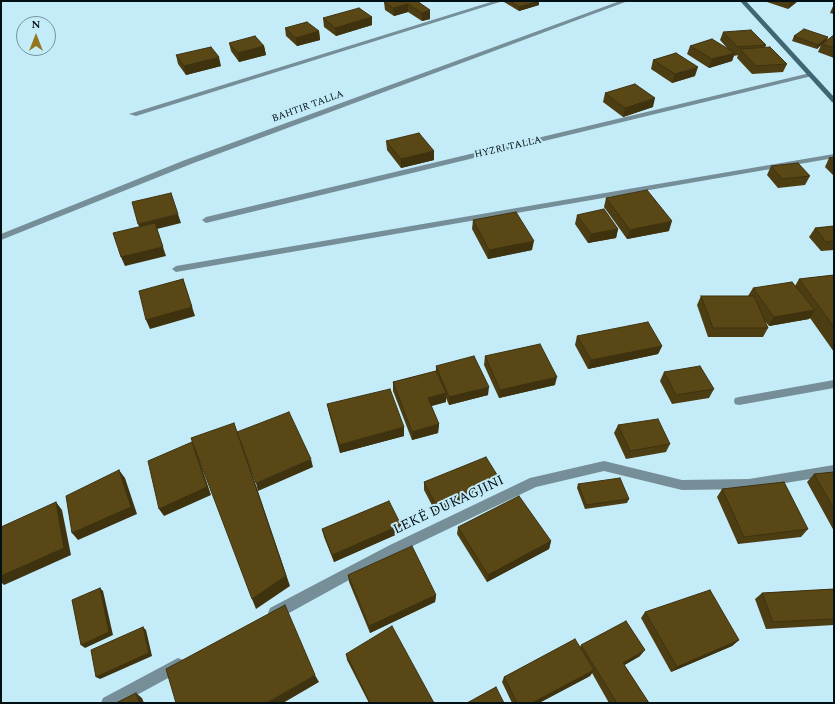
<!DOCTYPE html>
<html>
<head>
<meta charset="utf-8">
<style>
  body { margin:0 }
  #map { position:relative; width:835px; height:704px; overflow:hidden; background:#c3ebf8; font-family:Spectral,serif }
  canvas { display:block }
  .frame { position:absolute; inset:0; border:2px solid #031115; pointer-events:none }
  .north { position:absolute; left:16px; top:16px; width:40px; height:40px; box-sizing:border-box; background:#c3ebf8; border:1px solid #76949d; border-radius:50%; rotate:0deg; font-size:11px; font-weight:700; line-height:16px; text-align:center; color:#031115 }
  .north::after { content:''; display:block; margin:auto; width:14px; height:18px; background:#94741c; clip-path:polygon(50% 0,100% 100%,50% 72%,0 100%) }
</style>
</head>
<body>
<div id="map">
<canvas width="835" height="704"></canvas>
<div class="frame"></div>
<div class="north">N</div>
</div>
<script>
const g = document.querySelector('canvas').getContext('2d');
g.lineJoin = 'round';
const shape = rows => new Path2D(rows.map(r => 'M' + r).join(''));
function fill(path, color) { g.fillStyle = color; g.fill(path, 'evenodd'); }
function trace(path, color, width, dash) { g.strokeStyle = color; g.lineWidth = width; g.lineCap = dash ? 'butt' : 'round'; g.setLineDash(dash || []); g.stroke(path); }
function label(font, color, halo, rows, align = 'center') {
  g.font = font + ' Spectral,serif'; g.lineWidth = 4; g.setLineDash([]); g.textBaseline = 'middle'; g.strokeStyle = halo; g.fillStyle = color; for (const [text, x, y, turn = 0] of rows) {
    g.save(); g.translate(x, y); g.rotate((+turn || 0) * Math.PI / 180); g.textAlign = isNaN(turn) ? turn : align; if (halo) g.strokeText(text, 0, 0); g.fillText(text, 0, 0); g.restore();
  }
}
fill(shape([
  [494,1,503,1,136,116,129,114,494,1],
  [620,1,628,1,191,164,1,240,1,234,185,160,620,1],
  [810,73,813,75,812,76,206,223,202,220,206,217,810,73],
  [834,154,834,158,176,272,172,269,176,266,834,154],
  [834,380,834,388,739,405,735,404,734,401,735,398,739,397,834,380],
  [604,461,682,480,749,479,834,465,834,475,749,489,682,490,604,471,536,487,398,553,280,618,275,620,270,618,268,613,270,608,390,545,530,478,604,461],
  [178,658,183,660,185,665,183,670,122,703,101,703,103,698,178,658]
]), '#758e97');
fill(shape([
  [740,1,746,1,834,97,834,103,832,102,740,1]
]), '#3f6672');
fill(shape([
  [417,1,430,19,422,21,408,12,394,16,385,10,384,2],
  [504,1,539,1,539,5,519,11,504,2],
  [764,1,798,1,788,9],
  [834,4,834,14,830,13],
  [372,17,372,25,336,36,324,27,323,18],
  [285,28,319,31,320,40,297,46,286,36],
  [723,32,766,45,765,48,787,64,783,72,752,74,737,58,738,55,735,56,734,55,732,61,709,68,687,54,690,46,728,49,720,40],
  [834,35,834,58,818,52,821,45,817,49,792,41,794,36,828,37,827,40],
  [229,43,264,46,266,55,239,62,231,51],
  [176,55,221,66,186,75,178,64],
  [653,60,695,76,672,83,651,69],
  [605,93,653,107,623,117,603,102],
  [386,141,434,151,434,160,401,168,387,150],
  [834,157,834,176,825,167,829,158],
  [771,166,810,176,805,185,778,188,767,175],
  [606,198,669,231,627,239,604,207],
  [577,215,618,229,616,238,588,243,575,224],
  [473,220,532,250,488,259,472,229],
  [834,226,834,250,821,251,809,237,815,228],
  [834,275,834,352,810,318,809,319,769,326,764,320,768,328,763,337,708,337,697,305,701,296,748,296,753,288,795,286,799,279],
  [577,336,662,346,658,354,588,369,575,345],
  [485,356,555,385,499,398,484,365],
  [436,366,488,395,449,405,446,398,446,402,431,406,439,424,438,433,412,440,393,391,393,382,436,371],
  [664,372,714,389,709,398,672,404,660,381],
  [327,404,404,427,404,436,340,453,329,413],
  [618,425,670,444,666,452,626,459,614,433],
  [834,472,834,531,807,482,814,474],
  [499,478,498,486,436,513,424,490,424,482],
  [578,484,629,499,627,503,585,509,577,488],
  [722,489,808,529,801,537,738,544,717,497],
  [401,525,402,532,334,562,324,537,322,529],
  [458,527,551,541,549,549,487,582,457,534],
  [348,575,436,595,435,602,370,633,349,582],
  [834,589,834,625,766,629,755,599,762,593],
  [645,612,739,640,732,646,671,672,641,618],
  [581,645,640,656,624,665,649,703,609,703,592,673,590,676,539,703,512,703,502,682,504,677,580,647],
  [346,654,434,703,369,703,347,660]
]), '#4d3d13');
fill(shape([
  [539,1,539,5,519,11,519,7],
  [791,1,798,1,788,9],
  [408,4,408,12,394,16,393,8],
  [430,10,430,19,422,21,422,13],
  [372,17,372,25,336,36,335,28],
  [319,31,320,40,297,46,296,38],
  [828,37,826,41,822,44,817,49,818,45],
  [264,46,266,55,239,62,238,53],
  [735,53,732,61,709,68,712,59],
  [219,57,221,66,186,75,184,66],
  [698,67,695,76,672,83,675,74],
  [655,98,653,107,623,117,625,108],
  [434,151,434,160,401,168,401,159],
  [178,214,181,223,157,229,166,256,125,266,121,257,142,233,138,224],
  [672,221,669,231,627,239,630,230],
  [618,229,616,238,588,243,591,234],
  [534,241,532,250,488,259,489,250],
  [183,279,195,316,150,329,146,320],
  [815,310,809,319,769,326,774,317],
  [662,346,658,354,588,369,591,360],
  [557,377,555,385,499,398,500,390],
  [489,387,488,395,449,405,449,397],
  [446,393,446,402,428,407,428,398],
  [439,424,438,433,412,440,412,432],
  [404,427,404,436,340,453,339,445],
  [239,435,290,586,256,609,252,599],
  [192,442,196,450,211,495,164,516,159,509],
  [311,459,313,467,258,491,256,483],
  [119,470,125,478,137,514,78,540,72,533],
  [499,478,498,486,436,513,436,505],
  [56,502,62,510,71,555,4,585,1,582,1,576],
  [401,525,402,532,334,562,332,555],
  [551,541,549,549,487,582,488,575],
  [100,588,103,591,113,635,85,648,81,645],
  [436,595,435,602,370,633,369,626],
  [143,627,146,630,152,656,100,679,96,677],
  [739,640,732,646,671,672,677,667],
  [645,650,640,656,618,669,623,663],
  [594,670,590,676,539,703,532,703],
  [315,675,319,682,283,703,266,703],
  [136,693,142,698,144,703,139,703]
]), '#3e320f');
const building = shape([
  [388,1,417,1,430,10,422,13,408,4,393,8,384,2,388,1],
  [510,1,539,1,519,7,510,1],
  [359,8,372,17,335,28,323,18,359,8],
  [307,22,319,31,296,38,285,28,307,22],
  [804,29,828,37,818,45,794,36,804,29],
  [751,30,766,45,738,47,723,32,751,30],
  [834,35,834,48,822,44,834,35],
  [255,36,264,46,238,53,229,43,255,36],
  [712,39,735,53,712,59,690,46,712,39],
  [211,47,219,57,184,66,176,55,211,47],
  [770,47,787,64,756,66,740,49,770,47],
  [676,53,698,67,675,74,653,60,676,53],
  [635,84,655,98,625,108,605,93,635,84],
  [419,133,434,151,401,159,386,141,419,133],
  [834,157,834,162,829,158,834,157],
  [798,163,810,176,782,179,771,166,798,163],
  [647,190,672,221,630,230,606,198,647,190],
  [171,193,178,214,138,224,132,202,171,193],
  [604,209,618,229,591,234,577,215,604,209],
  [516,212,534,241,489,250,473,220,516,212],
  [155,223,163,247,121,257,113,233,155,223],
  [834,226,834,241,826,242,815,228,834,226],
  [834,275,834,327,799,279,834,275],
  [183,279,192,307,146,320,139,291,183,279],
  [792,282,815,310,774,317,753,288,792,282],
  [701,296,754,296,768,328,713,328,701,296],
  [648,322,662,346,591,360,577,336,648,322],
  [540,344,557,377,500,390,485,356,540,344],
  [474,356,489,387,449,397,436,366,474,356],
  [700,366,714,389,676,395,664,372,700,366],
  [436,371,446,393,428,398,439,424,412,432,393,382,436,371],
  [390,389,404,427,339,445,327,404,390,389],
  [289,412,311,459,256,483,237,432,289,412],
  [658,419,670,444,630,451,618,425,658,419],
  [234,423,286,576,252,599,191,438,234,423],
  [192,442,207,487,159,509,148,461,192,442],
  [486,457,499,478,436,505,424,482,486,457],
  [119,470,131,507,72,533,66,496,119,470],
  [834,472,834,509,814,474,834,472],
  [620,478,629,499,586,505,578,484,620,478],
  [784,482,808,529,744,537,722,489,784,482],
  [519,496,551,541,488,575,458,527,519,496],
  [389,501,401,525,332,555,322,529,389,501],
  [56,502,64,548,1,576,1,527,56,502],
  [412,546,436,595,369,626,348,575,412,546],
  [100,588,109,632,81,645,72,600,100,588],
  [834,589,834,619,773,622,762,593,834,589],
  [710,590,739,640,677,667,645,612,710,590],
  [285,605,315,675,266,703,176,703,166,669,285,605],
  [626,621,645,650,623,663,649,703,617,703,581,645,626,621],
  [392,626,434,703,370,703,346,654,392,626],
  [143,627,149,653,96,677,91,650,143,627],
  [575,639,594,670,532,703,517,703,504,677,575,639],
  [496,687,504,703,467,703,496,687],
  [136,693,139,703,116,703,136,693]
]);
fill(building, '#594716');
trace(building, '#3e320f', 1);
label('10px', '#031115', '#c3ebf8', [
  ["BAHTIR TALLA",308,107,-20],
  ["HYZRI TALLA",508,148,-13]
]);
label('14px', '#031115', '#c3ebf8', [
  ["LEKË DUKAGJINI",449,506,-25]
]);
</script>
</body>
</html>
